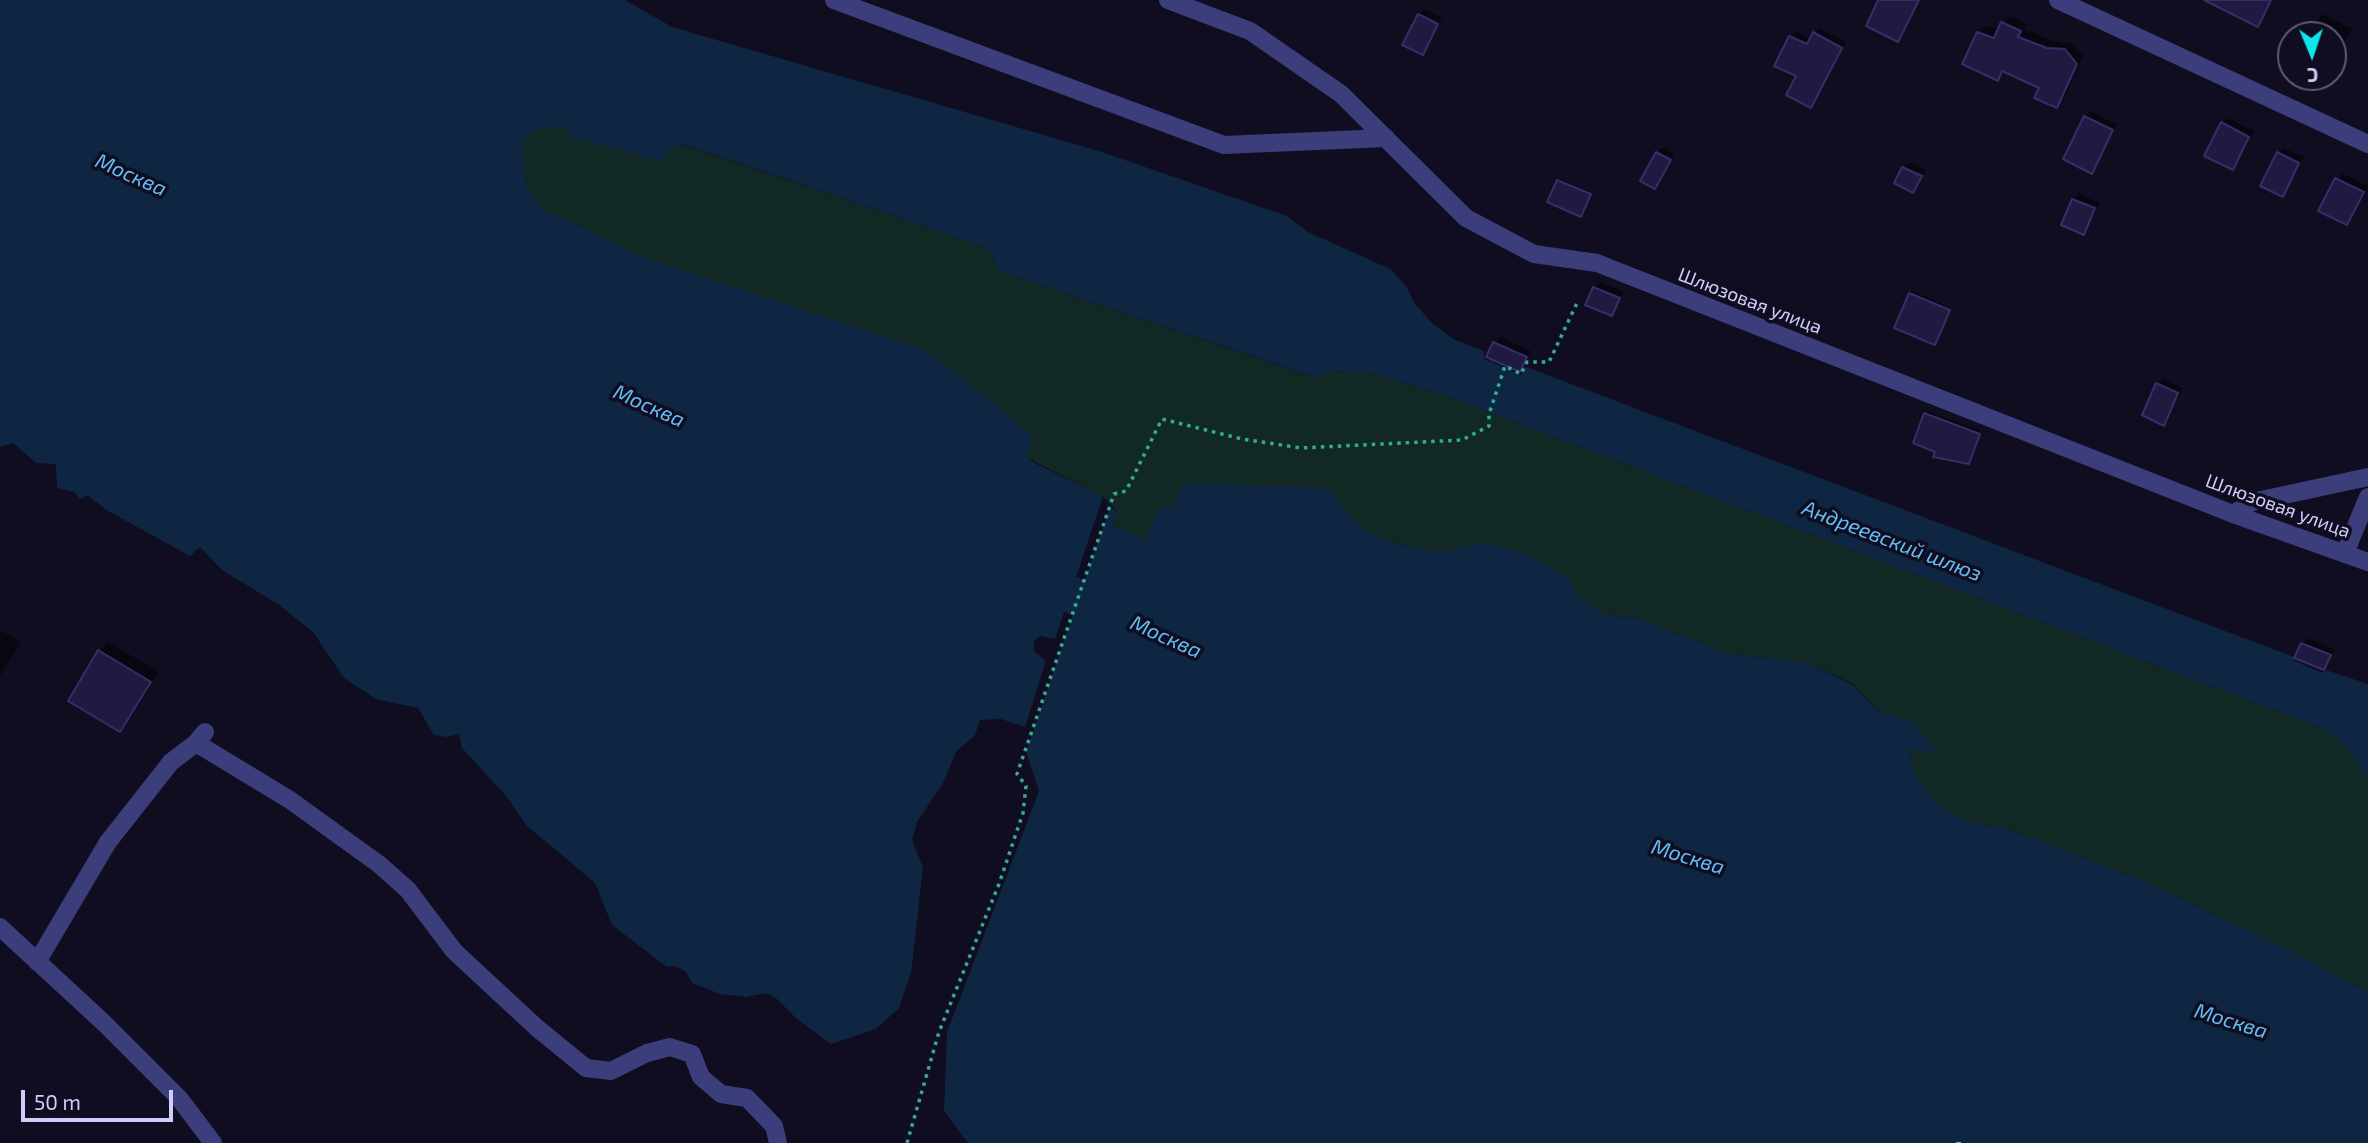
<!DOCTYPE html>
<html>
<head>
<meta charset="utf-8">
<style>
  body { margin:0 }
  #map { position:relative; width:2368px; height:1143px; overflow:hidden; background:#0f0d1f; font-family:"Exo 2",sans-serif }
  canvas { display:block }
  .north { position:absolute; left:2277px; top:21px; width:70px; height:70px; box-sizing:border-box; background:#0f0d1f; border:2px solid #5c5a78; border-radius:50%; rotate:178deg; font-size:19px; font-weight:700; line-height:28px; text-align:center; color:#cfcdfd }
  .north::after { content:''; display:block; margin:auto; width:24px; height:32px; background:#0ce6ea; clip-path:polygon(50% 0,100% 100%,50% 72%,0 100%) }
  .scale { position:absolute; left:21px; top:1090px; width:152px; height:32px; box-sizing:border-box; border:4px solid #cfcdfd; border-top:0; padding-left:9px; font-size:21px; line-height:24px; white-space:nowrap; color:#cfcdfd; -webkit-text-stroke:5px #0f0d1f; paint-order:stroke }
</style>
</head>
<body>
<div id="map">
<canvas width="2368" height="1143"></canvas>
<div class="north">С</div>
<div class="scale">50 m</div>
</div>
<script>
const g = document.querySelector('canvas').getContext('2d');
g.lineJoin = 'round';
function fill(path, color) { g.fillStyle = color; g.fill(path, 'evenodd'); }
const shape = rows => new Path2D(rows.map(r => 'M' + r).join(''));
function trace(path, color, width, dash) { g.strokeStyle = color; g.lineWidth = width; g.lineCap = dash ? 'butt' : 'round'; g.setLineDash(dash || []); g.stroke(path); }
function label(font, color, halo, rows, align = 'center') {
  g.font = font + ' "Exo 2",sans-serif'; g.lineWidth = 7; g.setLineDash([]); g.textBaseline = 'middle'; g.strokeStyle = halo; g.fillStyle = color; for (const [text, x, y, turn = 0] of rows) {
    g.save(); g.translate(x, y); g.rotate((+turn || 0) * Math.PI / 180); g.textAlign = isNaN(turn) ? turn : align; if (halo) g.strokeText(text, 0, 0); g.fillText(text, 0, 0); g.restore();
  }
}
fill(shape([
  [553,126,565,126,662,161,670,149,682,144,988,248,1000,271,1312,377,1333,371,1370,373,1433,391,2324,729,2340,740,2368,776,2368,992,2285,948,2139,879,2008,829,1962,820,1933,800,1915,774,1908,746,1940,755,1913,722,1878,711,1853,684,1809,663,1730,654,1637,618,1604,615,1580,599,1567,577,1483,543,1440,553,1382,540,1358,525,1326,488,1176,508,1146,541,1113,526,1118,512,1103,497,564,218,545,212,528,190,523,171,523,140,533,130]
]), '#112825');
fill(shape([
  [0,0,625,0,672,27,1099,151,1287,216,1308,232,1390,269,1406,286,1415,304,1431,322,1453,339,1484,351,1484,359,1521,375,1526,367,2294,657,2294,661,2323,673,2326,670,2368,684,2368,776,2340,740,2324,729,1433,391,1370,373,1333,371,1313,377,1000,271,988,248,683,144,670,149,662,161,572,138,564,126,533,130,523,140,523,171,528,190,545,212,564,218,636,255,919,348,941,361,1032,436,1027,456,1031,461,1103,497,1055,639,1041,636,1034,641,1034,651,1046,661,1025,727,1001,719,980,720,975,735,956,752,943,783,917,822,912,840,923,868,911,973,899,1008,876,1029,831,1044,797,1019,776,998,766,993,746,997,720,994,692,983,686,972,675,966,667,967,612,925,595,883,526,825,507,797,462,748,459,734,446,737,434,735,418,708,376,699,344,678,313,632,279,605,222,570,200,547,190,556,108,511,87,495,80,499,74,492,57,488,56,464,36,463,13,443,0,447],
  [1182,483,1327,488,1358,525,1382,540,1440,553,1483,542,1523,553,1567,577,1580,599,1604,615,1637,618,1730,654,1809,663,1853,685,1878,711,1913,722,1941,756,1908,747,1915,774,1933,800,1962,820,2008,829,2139,879,2285,948,2368,992,2368,1143,968,1143,944,1111,947,1032,1039,791,1026,752,1110,507,1118,512,1113,526,1146,540,1158,509,1176,508]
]), '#0e2642');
fill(shape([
  [1880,0,1920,0,1898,40],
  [1425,9,1442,18,1423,53,1419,15],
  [2322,14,2353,29,2337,55,2333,53,2333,35,2309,35],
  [2010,16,2027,24,2024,29,2055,42,2072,43,2083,56,2064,99,2057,106,2041,87,2005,71,1997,79,1979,33,1986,25,1999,30],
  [1820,28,1846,42,1810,106,1798,76,1776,65,1796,31,1810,38],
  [2091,112,2117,124,2091,171,2085,117],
  [2228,118,2254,131,2233,168,2222,123],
  [1663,147,1675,154,1655,187,1657,153],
  [2284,148,2304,157,2282,195,2278,153],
  [1909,162,1926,170,1913,191,1896,182],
  [2342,173,2368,186,2347,223,2321,210],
  [1561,179,1592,192,1581,215,1558,181],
  [2079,194,2100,203,2084,233,2073,200],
  [1600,282,1624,292,1612,314,1594,288],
  [1913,291,1951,308,1935,343,1910,294],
  [1500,337,1531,351,1520,370,1495,343],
  [2163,379,2183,388,2163,423,2157,384],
  [1928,411,1981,431,1969,462,1915,442],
  [0,630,21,642,0,676],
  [2308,638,2335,650,2324,668,2302,644],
  [108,642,159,672,129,721,120,730,100,651]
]), '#0007');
trace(shape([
  [1023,573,1123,618]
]), '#0e2642', 37);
trace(shape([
  [1956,1143,1961,1143]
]), '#61bef7', 2, [9, 7]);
const building = shape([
  [1878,0,1919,0,1898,42,1866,26,1878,0],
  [2204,0,2271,0,2258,27,2204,0],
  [1418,14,1438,24,1423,55,1402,45,1418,14],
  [2001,22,2021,31,2018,37,2047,48,2065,49,2077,64,2057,108,2034,98,2039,88,2002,71,1998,81,1962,64,1977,32,1994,38,2001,22],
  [1813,32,1842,48,1811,108,1786,95,1796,76,1774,66,1789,36,1807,44,1813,32],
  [2084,116,2113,130,2092,174,2063,159,2084,116],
  [2221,122,2249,137,2233,170,2204,156,2221,122],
  [1656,152,1671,160,1655,189,1640,181,1656,152],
  [2277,152,2299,163,2283,197,2260,186,2277,152],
  [1902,167,1922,176,1913,193,1894,183,1902,167],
  [2335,178,2364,192,2347,225,2318,211,2335,178],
  [1557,180,1591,194,1581,217,1547,202,1557,180],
  [2072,199,2095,208,2084,235,2061,225,2072,199],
  [1593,287,1620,298,1612,316,1585,305,1593,287],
  [1909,293,1950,310,1935,345,1894,328,1909,293],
  [1493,342,1527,357,1520,372,1486,357,1493,342],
  [2156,383,2178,393,2164,426,2142,415,2156,383],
  [1924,413,1980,434,1969,464,1933,457,1935,452,1913,443,1924,413],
  [2301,643,2331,655,2324,670,2294,658,2301,643],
  [98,650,151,682,120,732,68,701,98,650]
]);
fill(building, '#1f1a3f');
trace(building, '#342e69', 2);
trace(shape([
  [907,1143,939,1032,999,884,1023,813,1026,786,1017,774,1114,494,1126,491,1162,419,1242,439,1301,448,1462,440,1489,426,1489,414,1505,366,1521,374,1527,362,1549,362,1577,303]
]), '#3a9', 3.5, [3.5, 5]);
trace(shape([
  [834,0,1224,145,1386,138],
  [1168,0,1250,31,1341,94,1466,218,1534,254,1597,263,2233,514,2368,562],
  [2058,0,2368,144],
  [2233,514,2252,502,2368,477],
  [2345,553,2368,497],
  [196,743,290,800,380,865,408,890,454,951,537,1028,586,1068,611,1071,647,1053,670,1047,692,1054,701,1077,721,1094,747,1098,774,1126,778,1143],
  [0,927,104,1023,179,1098,213,1143],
  [37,962,108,842,171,762,196,743,205,732]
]), '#3b3e7b', 18);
label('19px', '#cfcdfd', '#0f0d1f', [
  ["Шлюзовая улица",1750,301,21],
  ["Шлюзовая улица",2278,506,20]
]);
label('italic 21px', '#61bef7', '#0f0d1f', [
  ["Москва",131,175,24],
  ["Москва",649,406,24],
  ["Андреевский шлюз",1892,541,21],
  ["Москва",1166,637,24],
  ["Москва",1688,857,17],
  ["Москва",2231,1021,17]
]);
</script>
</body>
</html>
